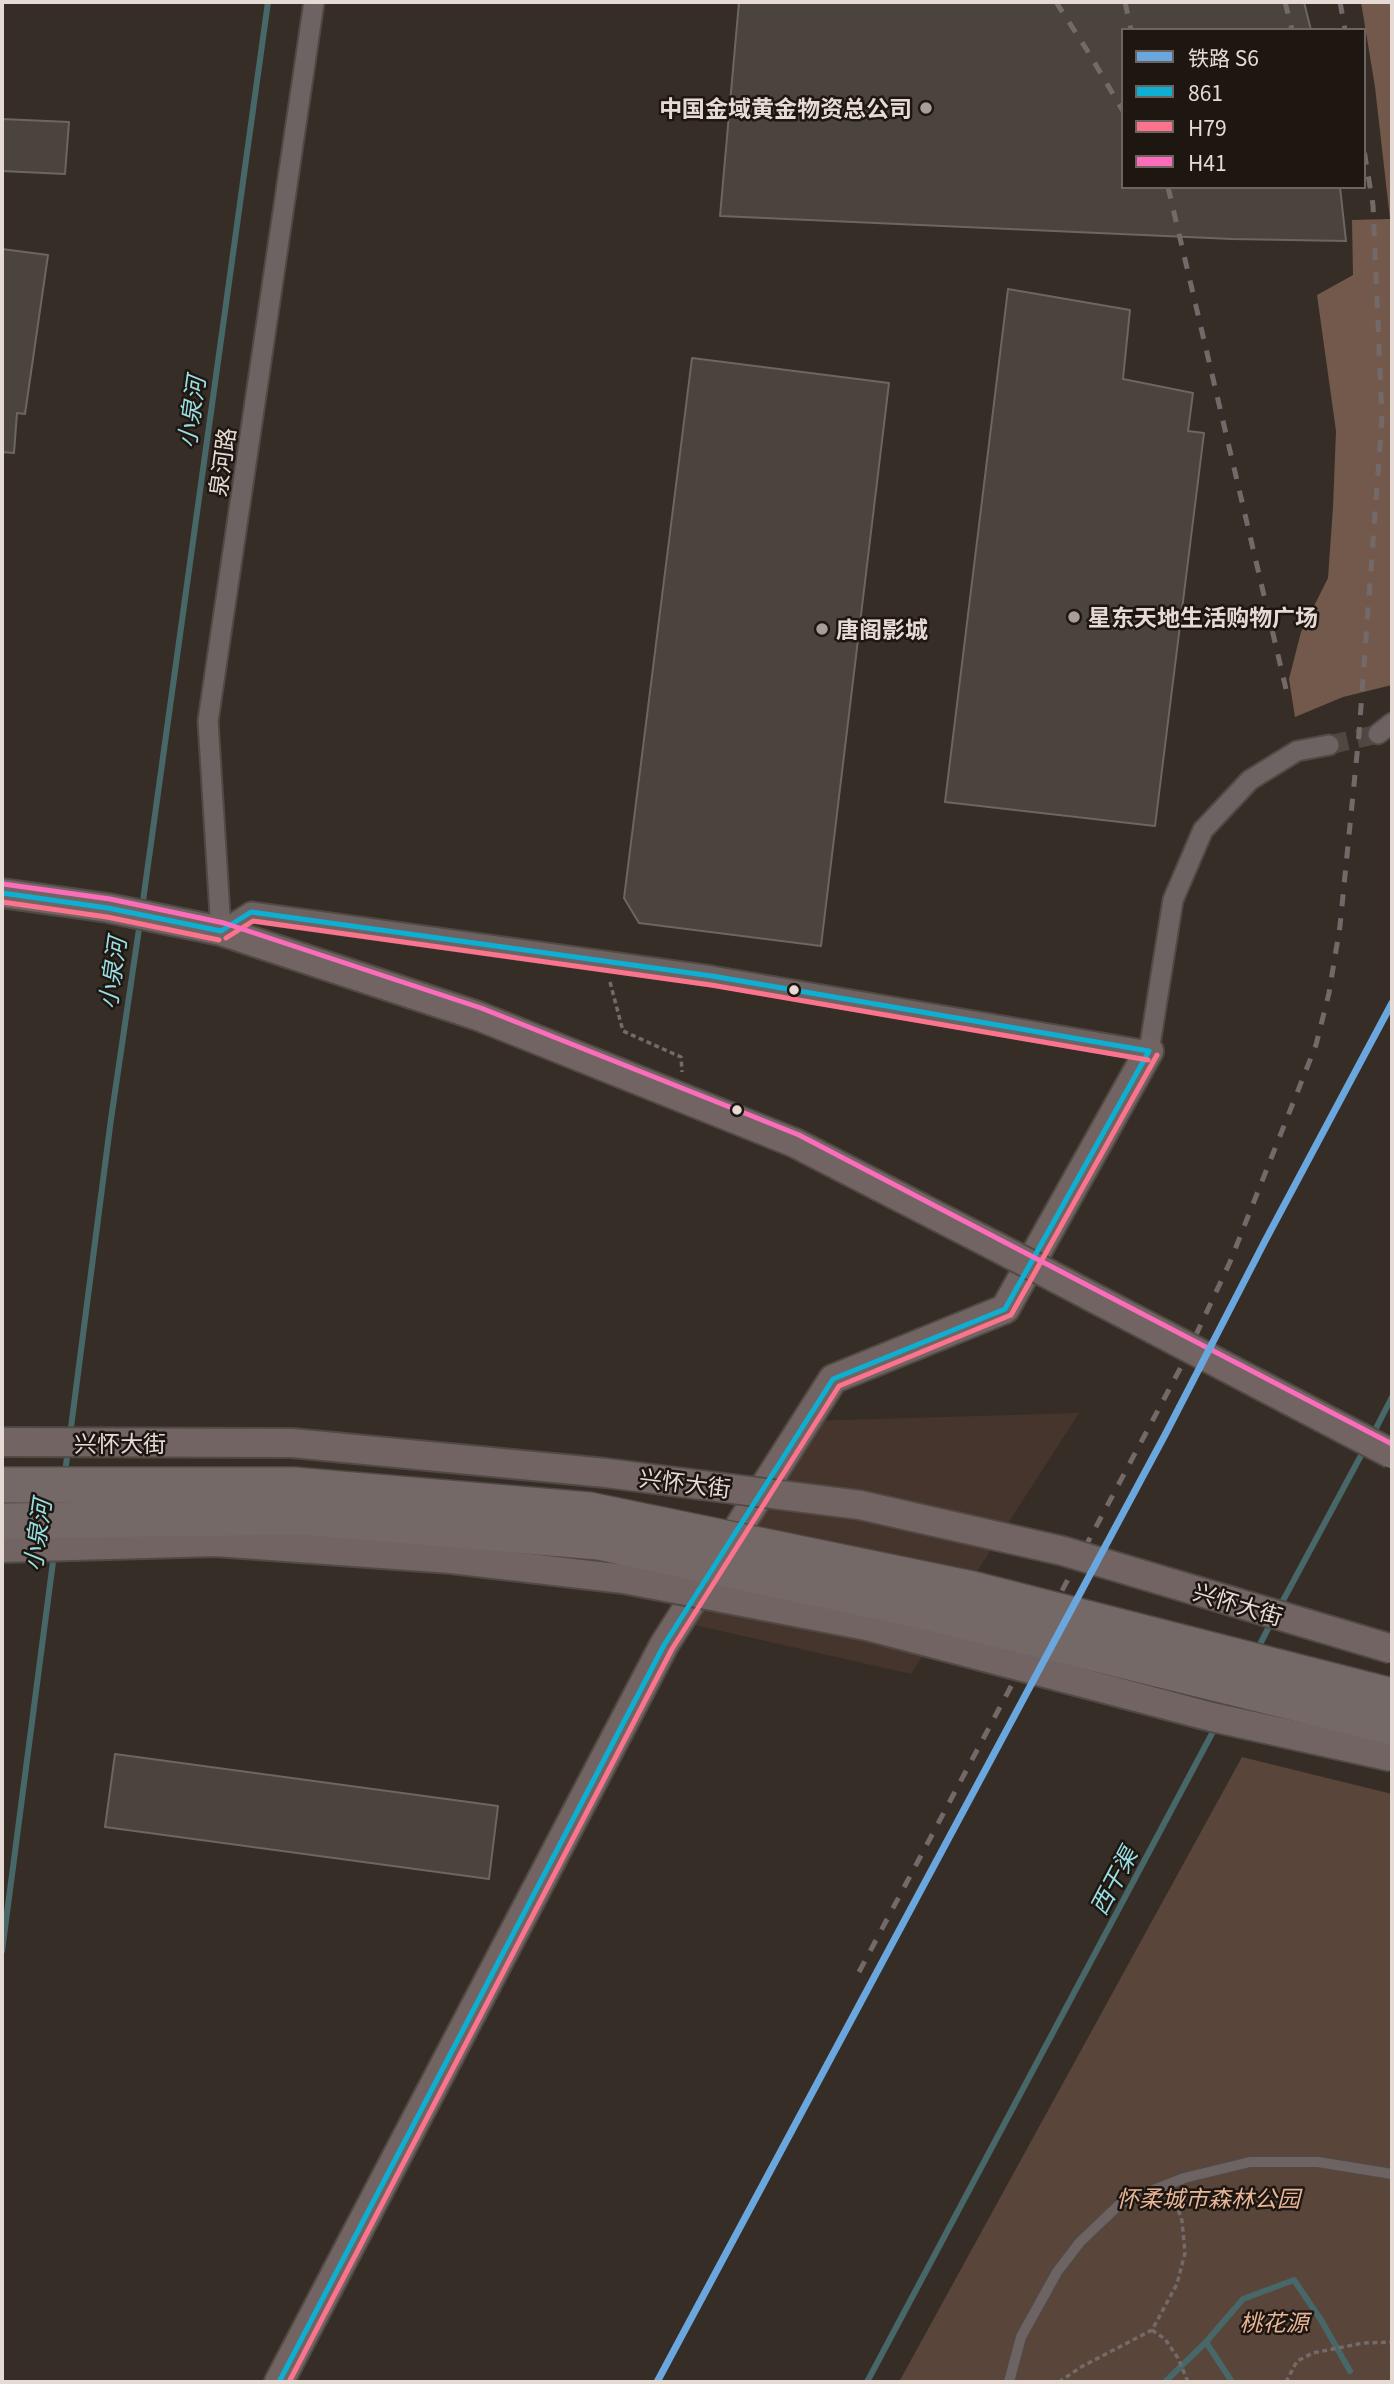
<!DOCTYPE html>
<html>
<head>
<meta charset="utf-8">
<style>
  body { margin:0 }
  #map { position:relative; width:1394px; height:2384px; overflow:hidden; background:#372d27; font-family:Georgia,"Noto Sans SC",serif }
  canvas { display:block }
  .frame { position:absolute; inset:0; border:4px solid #e6dad4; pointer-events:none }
  .legend { position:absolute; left:1121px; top:28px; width:245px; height:161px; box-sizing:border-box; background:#1e1611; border:2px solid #6e645f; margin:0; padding:9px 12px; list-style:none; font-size:21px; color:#e6dad4 }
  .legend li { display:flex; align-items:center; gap:14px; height:35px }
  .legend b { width:35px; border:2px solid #6e645f }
</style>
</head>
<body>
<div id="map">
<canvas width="1394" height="2384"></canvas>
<div class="frame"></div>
<ul class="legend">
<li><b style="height:9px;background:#6aa7de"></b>铁路 S6</li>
<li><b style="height:9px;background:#0dafd3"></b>861</li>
<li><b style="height:9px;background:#fc738d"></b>H79</li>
<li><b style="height:9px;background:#fb6dba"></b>H41</li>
</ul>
</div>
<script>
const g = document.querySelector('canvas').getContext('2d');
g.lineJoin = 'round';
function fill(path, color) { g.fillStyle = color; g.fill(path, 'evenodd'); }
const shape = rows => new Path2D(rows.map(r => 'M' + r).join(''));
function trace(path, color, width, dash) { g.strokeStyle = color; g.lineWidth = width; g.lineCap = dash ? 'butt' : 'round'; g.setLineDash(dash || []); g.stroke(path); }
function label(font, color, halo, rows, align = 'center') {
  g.font = font + ' Georgia,"Noto Sans SC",serif'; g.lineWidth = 5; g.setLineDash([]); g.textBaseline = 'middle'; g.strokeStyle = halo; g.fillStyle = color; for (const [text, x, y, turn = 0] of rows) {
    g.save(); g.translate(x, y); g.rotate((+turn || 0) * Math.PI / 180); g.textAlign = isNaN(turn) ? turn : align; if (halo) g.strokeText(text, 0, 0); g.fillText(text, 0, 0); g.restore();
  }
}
fill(shape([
  [1079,1413,911,1674,695,1625,808,1421]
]), '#45352d');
fill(shape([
  [1242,1757,1392,1794,1392,2382,899,2382]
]), '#594539');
fill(shape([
  [1361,2,1392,2,1392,685,1343,697,1295,717,1289,679,1301,632,1328,578,1333,507,1336,431,1317,295,1353,275,1352,220,1390,219,1375,87]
]), '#72594b');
trace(shape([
  [142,908,268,2],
  [70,1435,111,1119,140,922],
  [1372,1436,1392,1397],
  [65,1473,68,1449],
  [1279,1608,1365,1448],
  [1256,1652,1272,1621],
  [2,1951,54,1554],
  [1206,2342,1243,2299,1294,2280,1321,2320,1350,2371],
  [867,2382,1216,1726],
  [1165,2382,1206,2342,1232,2382]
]), '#476769', 6);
const building = shape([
  [739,2,1304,2,1311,30,1123,30,1123,187,1340,187,1346,241,1232,239,720,216,739,2],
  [2,119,69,122,65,174,2,171,2,119],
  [2,249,48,255,25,414,17,413,14,453,2,452,2,249],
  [1008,289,1130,310,1123,379,1193,393,1188,431,1204,433,1155,826,945,802,1008,289],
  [692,358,889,383,821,946,639,923,624,898,692,358],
  [115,1754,498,1806,489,1879,105,1827,115,1754]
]);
fill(building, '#4b443c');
trace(building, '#6d6660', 2);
trace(shape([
  [1329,745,1378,734]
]), '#514741', 19, [19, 10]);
const lane = shape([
  [1009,2382,1021,2337,1057,2272,1080,2242,1121,2203,1184,2178,1250,2162,1318,2162,1392,2174]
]);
const street = shape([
  [314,2,208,721,221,931,251,912,712,976,1149,1051,1173,900,1203,830,1250,780,1297,751,1329,745],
  [1378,734,1392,723]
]);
const secondary = shape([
  [2,893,108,908,221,931,478,1016,795,1143,993,1245],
  [279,2382,664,1645,833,1379,1005,1309,1149,1051]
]);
trace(lane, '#514a44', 13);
trace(street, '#514a44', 23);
trace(secondary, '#514a44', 32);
trace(shape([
  [610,982,623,1031,681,1057,682,1072],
  [1152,2330,1165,2339,1178,2358,1188,2382],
  [1059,2382,1081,2367,1152,2330,1177,2284,1185,2253,1182,2221,1174,2196],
  [1286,2382,1297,2361,1313,2353,1363,2343,1392,2342]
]), '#736a69', 3.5, [5, 3.5]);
trace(lane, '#6e6363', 10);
trace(street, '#6e6363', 19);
trace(secondary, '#726463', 28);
trace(shape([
  [1056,2,1087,50,1123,111],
  [1125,2,1131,30],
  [1285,2,1292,30],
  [1340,2,1345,30],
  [1168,187,1286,689],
  [859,1972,1181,1367,1230,1262,1316,1045,1329,993,1340,926,1359,734,1382,418,1373,205,1364,150]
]), '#736968', 5, [12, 12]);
const secondaryBridge = shape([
  [993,1245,1392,1454],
  [2,1442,292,1443,606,1473,860,1505,1063,1551,1392,1649],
  [2,1548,216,1542,451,1559,624,1579,867,1626,1212,1717,1392,1757]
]);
const highwayBridge = shape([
  [2,1485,293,1485,589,1510,972,1589,1392,1696],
  [2,1521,302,1517,598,1542,931,1613,1392,1727]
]);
trace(secondaryBridge, '#514a44', 32, []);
trace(highwayBridge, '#514a44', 38, []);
trace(secondaryBridge, '#726463', 28);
trace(highwayBridge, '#756968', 35);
trace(shape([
  [2,893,108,908,221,931],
  [221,931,251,912,712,976,1149,1051],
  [279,2382,664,1645,833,1379,1005,1309,1149,1051]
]), '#0dafd3', 5);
trace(shape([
  [2,902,107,917,219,940],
  [226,938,253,921,711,985,1148,1060],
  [289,2382,672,1649,839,1386,1011,1315,1157,1055]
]), '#fc738d', 5);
trace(shape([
  [3,884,110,899,224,923,481,1008,737,1110,799,1135,1392,1444]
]), '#fb6dba', 5);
trace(shape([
  [657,2382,1166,1433,1265,1241,1392,1003]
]), '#6aa7de', 7);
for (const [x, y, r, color] of [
  [926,108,7,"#a99d97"],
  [1074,617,7,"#a99d97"],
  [822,629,7,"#a99d97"],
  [794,990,6,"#e6dad4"],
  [737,1110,6,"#e6dad4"]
]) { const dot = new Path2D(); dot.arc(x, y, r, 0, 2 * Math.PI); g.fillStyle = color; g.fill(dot); trace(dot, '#1e1611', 2.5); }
label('bold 23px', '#e6dad4', '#1e1611', [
  ["中国金域黄金物资总公司",912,108,"right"],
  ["星东天地生活购物广场",1088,617],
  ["唐阁影城",836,629]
], 'left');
label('23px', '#e6dad4', '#1e1611', [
  ["泉河路",222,462,-82],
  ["兴怀大街",120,1443],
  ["兴怀大街",685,1483,7],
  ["兴怀大街",1238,1604,17]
]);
label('italic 23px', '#e8b598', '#1e1611', [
  ["怀柔城市森林公园",1208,2198],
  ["桃花源",1274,2322]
]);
label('italic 24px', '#97dfe3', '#1e1611', [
  ["小泉河",191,412,-82],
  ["小泉河",112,973,-82],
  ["小泉河",37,1535,-82],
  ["西干渠",1113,1881,-62]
]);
</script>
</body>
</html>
